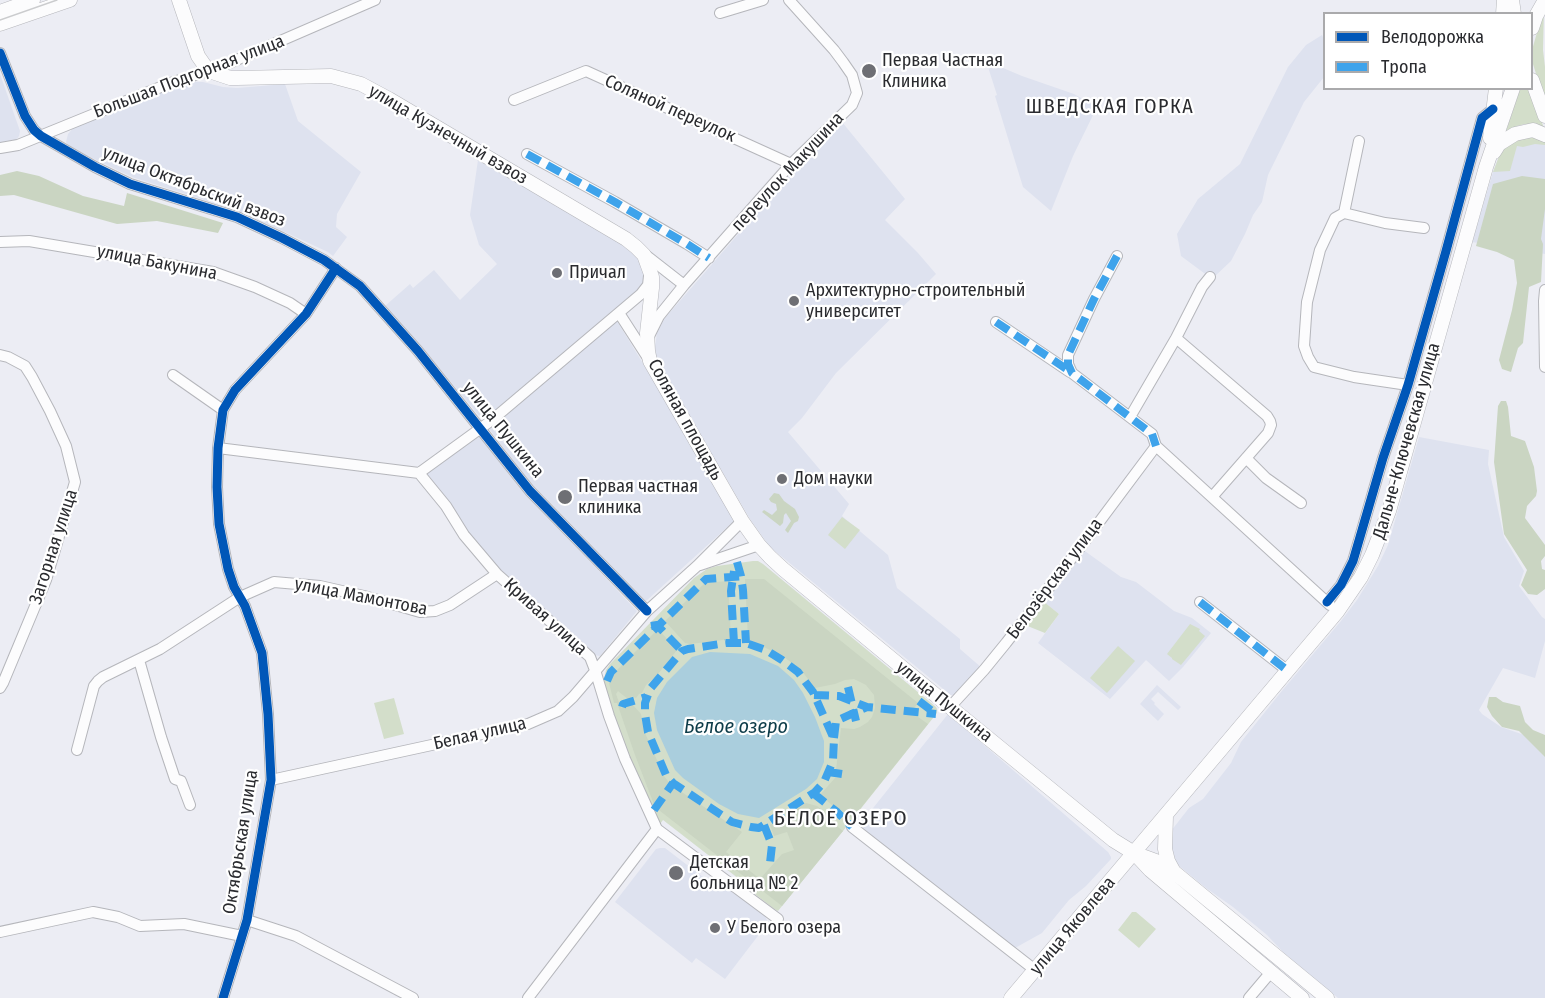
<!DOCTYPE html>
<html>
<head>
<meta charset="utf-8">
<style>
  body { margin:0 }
  #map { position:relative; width:1545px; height:998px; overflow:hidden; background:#ecedf4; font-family:"Fira Sans Condensed",sans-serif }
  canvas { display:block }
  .legend { position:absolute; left:1323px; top:12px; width:210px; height:78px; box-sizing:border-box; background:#fff; border:2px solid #aaaaac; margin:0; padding:8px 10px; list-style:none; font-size:18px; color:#2a2b2f }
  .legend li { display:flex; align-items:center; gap:12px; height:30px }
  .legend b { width:30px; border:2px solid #aaaaac }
</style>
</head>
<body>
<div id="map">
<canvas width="1545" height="998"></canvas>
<ul class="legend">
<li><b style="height:8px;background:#0057b8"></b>Велодорожка</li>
<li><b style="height:8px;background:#3ea3eb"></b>Тропа</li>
</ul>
</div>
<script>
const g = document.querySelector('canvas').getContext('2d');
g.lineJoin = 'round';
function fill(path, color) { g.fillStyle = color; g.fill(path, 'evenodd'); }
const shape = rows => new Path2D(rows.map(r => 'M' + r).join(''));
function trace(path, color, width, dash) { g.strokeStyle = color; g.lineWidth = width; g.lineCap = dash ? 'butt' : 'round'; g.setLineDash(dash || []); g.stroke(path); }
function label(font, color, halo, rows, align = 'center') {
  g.font = font + ' "Fira Sans Condensed",sans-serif'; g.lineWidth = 4.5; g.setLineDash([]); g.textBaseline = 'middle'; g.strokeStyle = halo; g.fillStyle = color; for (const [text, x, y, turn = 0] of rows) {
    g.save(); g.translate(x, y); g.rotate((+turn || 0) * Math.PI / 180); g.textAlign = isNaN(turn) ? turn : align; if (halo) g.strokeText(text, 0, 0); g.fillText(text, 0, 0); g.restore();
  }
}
fill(shape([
  [1322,35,1324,40,1324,77,1304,102,1268,175,1262,202,1253,215,1245,234,1231,261,1212,279,1181,256,1177,234,1198,199,1240,164,1288,67,1306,45],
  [996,65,1022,76,1074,94,1097,107,1073,156,1051,211,1023,187,995,96,997,95,988,67],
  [0,74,20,131,19,136,16,140,0,143],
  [190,82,203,82,223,87,237,88,285,84,298,121,361,172,337,214,336,227,347,237,333,256,328,252,239,211,132,177,69,147,66,142,68,134,74,127,170,89],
  [842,122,905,199,885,220,918,253,936,274,836,373,802,418,788,432,849,504,842,516,888,555,897,588,960,639,960,649,982,668,957,693,954,695,950,695,947,692,770,547,750,519,660,366,656,357,655,346,657,333,665,318,796,168,831,131],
  [1545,139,1545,254,1472,242,1493,172,1503,146],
  [478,160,623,245,639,259,643,269,644,277,643,284,638,291,484,422,422,347,385,306,410,284,413,288,434,270,460,300,497,264,479,245,470,215],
  [617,321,704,463,734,521,645,602,534,487,489,429],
  [478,433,527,495,637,611,600,656,593,655,500,572,467,534,450,504,426,473],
  [1419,437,1489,450,1488,464,1504,537,1524,571,1519,586,1542,617,1545,619,1545,641,1535,678,1503,668,1479,710,1482,714,1501,727,1530,737,1545,755,1545,998,1338,998,1284,953,1267,935,1233,907,1206,888,1172,860,1171,831,1189,808,1203,799,1231,763,1241,742,1281,692,1341,621,1357,600,1378,566,1388,545],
  [1082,549,1121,577,1136,582,1174,611,1192,618,1211,633,1183,667,1169,681,1146,660,1110,699,1038,643,1059,614,1043,601],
  [1157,685,1181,707,1178,710,1158,692,1151,699,1155,703,1154,704,1164,714,1158,721,1140,704],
  [948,714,1108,852,1111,857,1111,859,1086,886,1069,900,1042,933,1015,948,858,827],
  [660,848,665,848,712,884,716,880,765,916,767,920,767,924,725,979,696,958,692,963,615,902,656,849]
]), '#dee2ef');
fill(shape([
  [1544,8,1543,50,1545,67,1545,102,1532,61,1532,50],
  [1520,89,1529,89,1544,128,1534,125,1525,124,1517,126,1506,131],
  [1526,134,1545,139,1545,145,1535,144,1523,147,1517,146,1510,171,1493,172,1503,146],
  [842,517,860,530,845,549,828,535],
  [753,561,758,561,763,564,936,707,937,709,937,713,843,831,778,911,774,909,751,891,752,889,663,820,660,824,656,819,618,729,604,690,604,679,606,670,610,664,694,578,707,569,717,566],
  [1043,601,1059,614,1045,633,1025,625],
  [1190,624,1200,629,1199,631,1205,636,1181,665,1172,659,1172,658,1167,654],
  [1118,646,1135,661,1107,693,1090,678],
  [394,698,404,734,384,739,374,703],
  [1132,912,1136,912,1156,929,1139,948,1118,930]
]), '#d3deca');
fill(shape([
  [17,171,39,176,83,196,124,206,127,193,223,223,218,233,157,221,117,224,14,195,0,196,0,175],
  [1522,176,1545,179,1545,209,1541,239,1543,244,1541,282,1529,287,1523,343,1518,348,1511,372,1502,369,1499,360,1512,310,1517,283,1514,260,1497,252,1476,246,1493,184],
  [1501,401,1506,401,1508,407,1511,436,1525,441,1534,467,1537,491,1536,496,1527,506,1525,518,1545,545,1545,556,1541,561,1542,569,1545,570,1545,589,1537,595,1528,594,1521,585,1527,570,1504,534,1494,462,1498,406],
  [774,493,779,494,784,501,795,509,799,517,798,521,794,523,788,533,785,530,791,521,786,513,784,515,783,523,780,526,762,512,764,510,772,515,777,510,776,504,771,502,769,499],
  [745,579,764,579,918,703,911,712,928,724,852,819,840,809,838,810,820,795,835,778,841,778,842,771,836,770,841,728,854,729,860,727,868,722,872,717,875,708,874,695,866,685,854,679,845,680,835,684,815,688,801,670,784,657,748,639],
  [728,581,731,639,690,644,685,643,665,621,705,583],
  [658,629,677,650,658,674,646,685,642,693,639,694,636,698,632,696,629,700,618,691,616,694,621,708,632,704,641,714,645,733,664,776,671,785,742,832,726,852,760,879,782,854,794,850,787,832,774,836,770,825,806,803,817,806,832,818,830,821,843,831,782,906,655,807,635,755,617,703,614,703,609,683,614,673],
  [1489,697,1496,697,1503,702,1520,706,1525,722,1533,730,1545,735,1545,757,1519,731,1502,727,1492,716,1487,707]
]), '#cad5c2');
fill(shape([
  [710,652,750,654,778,666,794,680,803,693,815,717,824,741,824,762,817,779,806,789,759,818,738,814,719,804,683,778,675,770,657,730,654,713,657,698,667,682,692,657]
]), '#aacedd');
const minor = shape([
  [720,13,763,0],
  [0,53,25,116,34,130,41,136,95,167,130,184,237,217,282,238,324,260,360,286,418,351,530,491,647,611],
  [514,100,586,71,791,164],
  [1359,141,1344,213,1335,218,1320,250,1307,302,1304,346,1308,357,1314,367,1354,377,1408,385],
  [0,148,18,145,168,84,225,65,375,0],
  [527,154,615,202,687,244,709,258],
  [1344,213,1385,223,1424,228],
  [0,242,29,241,213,272,255,287,290,303,306,314],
  [643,253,684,285],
  [1117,256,1094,299,1068,355,1068,364,1072,373,1152,434,1156,446],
  [1545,290,1544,301,1545,367],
  [619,313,648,358],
  [996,322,1070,372],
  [649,336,659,316,684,285,791,164,852,105,857,93,852,75,843,62,834,50,789,0],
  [1176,338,1267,416,1270,421,1271,425,1268,433,1212,497],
  [0,355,8,357,25,366,32,377,50,411,66,446,75,482,46,580,3,683,0,688],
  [173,375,223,410],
  [1130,417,1176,338,1202,287,1210,277],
  [1156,446,1330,605],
  [218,448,419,473,446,506,464,535,497,574,590,657,595,670,609,716,625,759,657,829,778,919],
  [1246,458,1266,478,1301,503],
  [419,473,492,420,641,294,648,285,649,276],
  [700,565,759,545],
  [1200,602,1288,671],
  [1327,602,1341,585,1353,561,1383,458,1408,385,1446,251,1482,118,1493,109],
  [139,660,161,737,175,779,181,781,190,805],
  [950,707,984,670,1006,643,1082,545,1156,446],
  [77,750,94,686,98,681,103,677,160,649,240,597,274,582,320,586,364,596,420,612,435,611,450,605,497,574],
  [271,780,528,724,558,711,573,697,647,611,697,566,742,521],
  [852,827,1035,970],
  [247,920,296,936,413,998],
  [0,932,93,912,118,917,140,926,184,924,242,936],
  [223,998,247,920,271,780,268,714,262,653,245,606,234,587,228,569,219,524,217,487,218,448,223,410,235,390,306,314,336,268],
  [528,998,657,829],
  [1249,998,1271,972]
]);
const major = shape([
  [179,0,198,56,205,66,209,71,230,78,237,78,331,76,361,84,389,99,626,239,636,247,644,255,652,277,652,288,647,333,648,351,650,361,742,521,759,545,770,557,783,569,950,707,1113,840,1134,853,1156,861,1174,872,1327,998],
  [1512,0,1514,14],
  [0,12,33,0],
  [1503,14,1504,0],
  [0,24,70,0],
  [1532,28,1536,16,1545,0],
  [1532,80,1545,116],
  [1490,138,1496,88],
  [1494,152,1499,144,1515,134,1533,130,1545,135],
  [1166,816,1165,849,1168,861,1174,872],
  [1136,855,1150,870,1302,998],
  [1011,998,1337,612,1361,577,1372,555,1389,511,1486,167,1513,88]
]);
trace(minor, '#b5b6bb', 12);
trace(major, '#b5b6bb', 15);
trace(minor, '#fcfcfd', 10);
trace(major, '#fcfcfd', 14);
trace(shape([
  [0,20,57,0]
]), '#cbccce', 1.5);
trace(shape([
  [527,154,615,202,687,244,709,258],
  [1117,256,1094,299,1068,355,1068,364,1072,373,1152,434,1156,446],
  [996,322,1071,372],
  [737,562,741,576,743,590,746,643],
  [1200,602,1288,671],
  [651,626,657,625,682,651],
  [726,643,746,643,766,650,782,660,798,672,813,692,834,739,833,761,824,782,815,792,759,828,751,827,732,822,673,783,666,775,648,732,645,714,645,703,650,689,682,651,688,649,726,643],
  [734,643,731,591,734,571],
  [607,681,611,672,706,579,745,576],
  [848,687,856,721],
  [814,695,839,696,867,707,936,714],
  [919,701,936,714],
  [622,707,623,704,646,697],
  [834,738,836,721,867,707],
  [828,772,842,774],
  [813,793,837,812,852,827],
  [654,810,673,783],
  [764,825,772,845,770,863]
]), '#3ea3eb', 8, [15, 8]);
trace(shape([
  [0,53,25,116,34,130,41,136,95,167,130,184,237,217,282,238,324,260,360,286,418,351,530,491,647,611],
  [1327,602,1341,585,1353,561,1383,458,1408,385,1446,251,1482,118,1493,109],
  [223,998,247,920,271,780,268,714,262,653,245,606,234,587,228,569,219,524,217,487,218,448,223,410,235,390,306,314,336,268]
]), '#0057b8', 9);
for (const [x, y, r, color] of [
  [869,71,8,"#6e6f74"],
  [557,273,6,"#6e6f74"],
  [794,301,6,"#6e6f74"],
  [782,479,6,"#6e6f74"],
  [565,497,8,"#6e6f74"],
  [676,873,8,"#6e6f74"],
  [715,928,6,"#6e6f74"]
]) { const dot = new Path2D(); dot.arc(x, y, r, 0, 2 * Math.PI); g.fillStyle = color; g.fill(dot); trace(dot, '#fff', 2); }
label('18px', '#2a2b2f', '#fff', [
  ["Первая Частная",882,61],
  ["Клиника",882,82],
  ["Причал",569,273],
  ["Архитектурно-строительный",806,291],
  ["университет",806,312],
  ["Дом науки",794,479],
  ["Первая частная",578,487],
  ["клиника",578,508],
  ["Детская",690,863],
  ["больница № 2",690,884],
  ["У Белого озера",727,928]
], 'left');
label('18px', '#2a2b2f', '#fff', [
  ["Большая Подгорная улица",189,77,-21],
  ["Соляной переулок",670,109,24],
  ["улица Кузнечный взвоз",448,135,30],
  ["переулок Макушина",788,172,-47],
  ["улица Октябрьский взвоз",194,187,21],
  ["улица Бакунина",157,263,11],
  ["Соляная площадь",685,420,61],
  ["улица Пушкина",503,430,51],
  ["Дальне-Ключевская улица",1407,441,-74],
  ["Загорная улица",54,547,-72],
  ["Белозёрская улица",1055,579,-53],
  ["улица Мамонтова",361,597,11],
  ["Кривая улица",545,617,42],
  ["улица Пушкина",944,702,39],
  ["Белая улица",480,734,-13],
  ["Октябрьская улица",241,842,-81],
  ["улица Яковлева",1073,926,-50]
]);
g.letterSpacing = '1.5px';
label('20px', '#2a2b2f', '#fff', [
  ["ШВЕДСКАЯ ГОРКА",1110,107]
]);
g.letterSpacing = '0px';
label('italic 20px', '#0d3c49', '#fff', [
  ["Белое озеро",736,727]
]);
g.letterSpacing = '1.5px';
label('21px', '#2a2b2f', '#fff', [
  ["БЕЛОЕ ОЗЕРО",841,819]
]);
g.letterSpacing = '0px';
</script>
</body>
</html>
